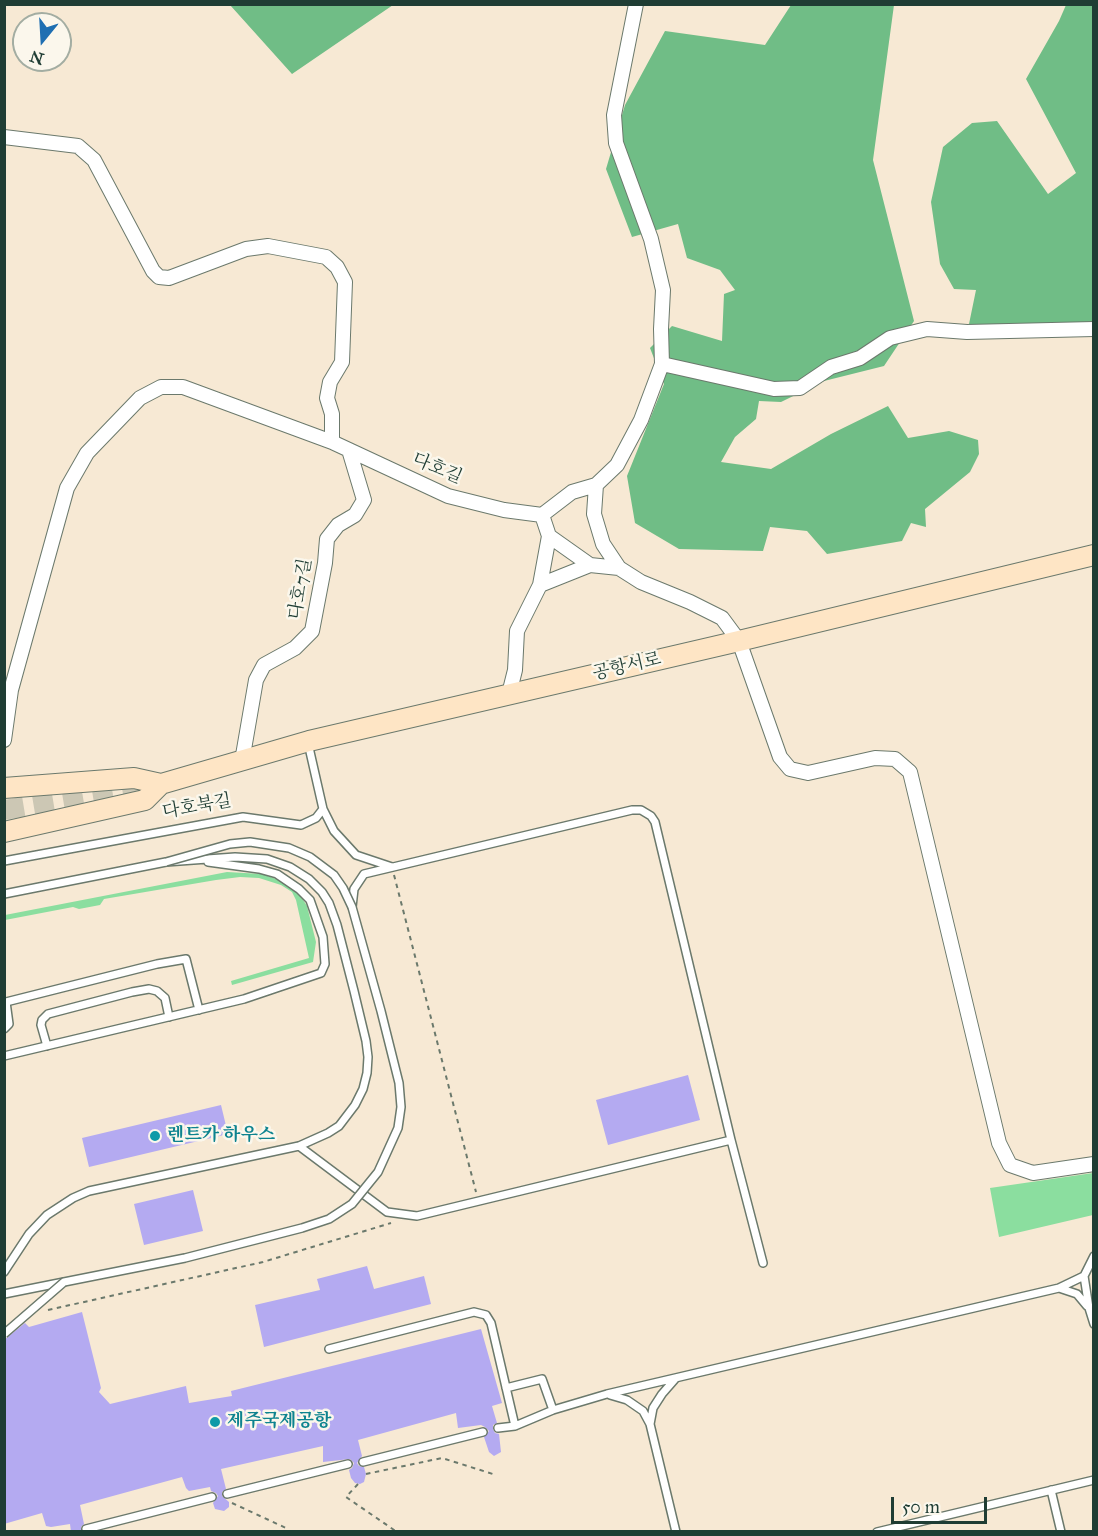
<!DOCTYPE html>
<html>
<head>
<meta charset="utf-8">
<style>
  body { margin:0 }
  #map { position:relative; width:1098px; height:1536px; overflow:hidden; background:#f7e9d4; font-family:"IM FELL Great Primer",serif }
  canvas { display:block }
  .frame { position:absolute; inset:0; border:6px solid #1f3d34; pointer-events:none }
  .north { position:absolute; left:12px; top:12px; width:60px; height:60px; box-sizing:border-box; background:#fbf7ec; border:2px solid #a3ada2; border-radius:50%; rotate:198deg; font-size:16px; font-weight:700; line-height:24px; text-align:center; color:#1f3d34 }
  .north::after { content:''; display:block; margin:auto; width:21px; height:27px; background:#1f6fb2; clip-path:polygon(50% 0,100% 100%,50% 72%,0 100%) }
  .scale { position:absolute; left:891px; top:1497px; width:96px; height:27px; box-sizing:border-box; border:3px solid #1f3d34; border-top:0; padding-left:8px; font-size:18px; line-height:21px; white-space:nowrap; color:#1f3d34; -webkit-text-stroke:4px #fbf7ec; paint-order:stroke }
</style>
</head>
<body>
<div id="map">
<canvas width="1098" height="1536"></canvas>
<div class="frame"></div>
<div class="north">N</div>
<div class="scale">50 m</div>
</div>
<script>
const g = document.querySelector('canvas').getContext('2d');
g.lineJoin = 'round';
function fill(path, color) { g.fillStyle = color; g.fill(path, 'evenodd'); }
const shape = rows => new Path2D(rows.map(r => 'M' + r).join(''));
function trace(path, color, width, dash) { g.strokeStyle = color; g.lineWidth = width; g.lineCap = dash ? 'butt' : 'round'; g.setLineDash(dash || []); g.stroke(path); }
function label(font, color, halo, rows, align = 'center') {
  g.font = font + ' "IM FELL Great Primer","Noto Serif KR",serif'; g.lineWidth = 5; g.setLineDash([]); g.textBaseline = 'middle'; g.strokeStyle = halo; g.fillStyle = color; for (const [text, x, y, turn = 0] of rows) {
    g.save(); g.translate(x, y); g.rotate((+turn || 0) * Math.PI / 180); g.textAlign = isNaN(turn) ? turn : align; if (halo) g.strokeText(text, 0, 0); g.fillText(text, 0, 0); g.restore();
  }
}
fill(shape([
  [227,872,262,874,276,879,292,887,300,895,307,906,316,942,313,962,232,985,231,981,309,958,296,900,292,892,281,885,259,878,240,877,216,880,104,899,100,905,79,909,73,907,5,920,5,915],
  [1093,1173,1093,1215,999,1237,990,1188]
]), '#8bde9f');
fill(shape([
  [230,5,393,5,292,74],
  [791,5,896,5,894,5,873,160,914,321,884,366,824,381,781,402,759,401,756,419,735,437,721,462,771,469,831,434,888,406,908,438,949,431,978,440,979,454,970,472,925,509,926,527,911,523,902,541,827,554,807,531,770,527,763,551,679,549,635,523,627,476,664,384,650,348,672,326,722,341,724,294,735,290,720,270,687,258,678,224,632,237,606,169,625,105,665,31,765,45],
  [1066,5,1093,5,1093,327,969,324,976,290,954,289,940,264,931,202,943,147,972,123,997,121,1048,194,1076,173,1026,79,1059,21]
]), '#70bd86');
fill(shape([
  [688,1075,700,1120,608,1145,596,1100],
  [221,1105,228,1134,89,1167,82,1138],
  [193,1190,203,1231,144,1245,134,1204],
  [367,1266,374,1289,424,1276,431,1304,264,1347,255,1305,320,1290,317,1279],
  [82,1312,101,1388,99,1392,110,1404,186,1386,189,1403,232,1396,231,1391,481,1329,502,1403,492,1406,497,1423,493,1425,493,1429,495,1433,499,1434,501,1452,494,1456,489,1452,484,1437,489,1431,485,1427,481,1425,458,1428,456,1413,358,1440,362,1456,357,1463,359,1466,364,1467,366,1474,364,1482,360,1484,355,1483,351,1478,349,1470,352,1468,354,1463,350,1459,323,1462,323,1446,221,1469,226,1489,222,1492,222,1496,229,1502,229,1507,224,1511,215,1509,213,1503,218,1496,216,1493,211,1491,210,1487,189,1491,186,1488,182,1477,80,1505,84,1524,81,1527,81,1532,71,1532,70,1524,51,1527,46,1526,42,1513,4,1524,4,1340,25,1323,29,1327]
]), '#b4aaf1');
trace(shape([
  [4,810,161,784]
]), '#ccc7b4', 20, [20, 10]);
const lane = shape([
  [323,809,334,831,356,855,392,867],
  [4,861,243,817,301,825,316,818,323,809,308,743],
  [4,894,166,862,235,857,267,859,290,867,309,879,322,892,329,903,337,925,354,991,366,1041,368,1057,367,1073,363,1089,355,1105,339,1126,328,1133,299,1146,89,1191,73,1198,47,1215,29,1234,4,1272],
  [4,1029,9,1024,6,1002,157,964,186,959,199,1010],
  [47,1046,41,1025,42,1020,48,1014,132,992,149,989,157,991,165,998,169,1017],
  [4,1056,244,999,321,973,325,964,323,937,310,900,299,889,277,874,259,869,208,862],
  [731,1140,763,1263],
  [299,1146,387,1212,417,1216,731,1140,655,822,651,816,641,810,632,810,364,874,354,889,352,907],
  [1084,1276,1094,1256],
  [1059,1288,1077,1294,1087,1306],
  [4,1294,64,1282],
  [329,1349,474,1312,486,1315,491,1323,515,1426],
  [676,1378,662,1394,653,1408,650,1424,676,1532],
  [506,1388,542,1379,553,1410],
  [610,1395,627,1400,643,1411,650,1424],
  [498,1428,515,1426,553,1410,607,1394,1059,1288,1084,1276,1089,1308,1094,1324],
  [363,1462,483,1432],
  [1051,1490,1061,1532],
  [227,1494,348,1464],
  [86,1529,212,1497],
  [877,1532,1094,1480]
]);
const street = shape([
  [4,137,78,146,94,160,153,271,159,277,169,278,246,249,268,246,326,257,337,267,345,282,342,362,330,382,327,398,332,414,332,442],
  [662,364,774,389,800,388,831,367,860,358,890,338,927,329,967,332,1094,329],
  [596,485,594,514,603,544,619,568,641,582,690,602,722,618,739,641,780,757,790,769,808,773,875,758,895,759,910,772,999,1143,1010,1165,1033,1173,1094,1164],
  [549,536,590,565],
  [540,585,590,565,619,568],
  [509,694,515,670,517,631,540,585,549,536,542,515],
  [4,740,11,690,67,488,87,453,140,398,161,387,183,387,332,442,448,496,504,510,542,515,572,492,596,485,617,465,641,420,662,364,661,329,663,290,651,239,616,143,614,115,636,4],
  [242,761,256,680,264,665,295,648,312,631,325,563,327,539,338,525,355,515,364,500,349,450]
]);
const secondary = shape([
  [4,788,134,778,161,784,309,741,739,641,1094,555],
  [4,832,145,800,161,784]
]);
trace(lane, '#6b796c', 10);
trace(street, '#6b796c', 16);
trace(secondary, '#6b796c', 22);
trace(shape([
  [394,875,476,1192],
  [48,1310,263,1262,391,1223],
  [366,1474,442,1458,496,1475],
  [358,1484,346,1497,397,1532],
  [232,1503,286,1528]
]), '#6b796c', 2, [4.5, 4.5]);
trace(lane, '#fff', 7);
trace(street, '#fff', 14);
trace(secondary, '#fee5c5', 20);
const laneBridge = shape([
  [4,1334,64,1282,185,1258,302,1228,329,1219,352,1204,378,1172,398,1128,401,1107,399,1083,381,1011,352,907,343,888,334,875,310,857,289,848,250,842,230,844,166,862]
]);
trace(laneBridge, '#6b796c', 10, []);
trace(laneBridge, '#fff', 7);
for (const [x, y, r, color] of [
  [155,1136,6,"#0f9aa8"],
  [215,1422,6,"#0f9aa8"]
]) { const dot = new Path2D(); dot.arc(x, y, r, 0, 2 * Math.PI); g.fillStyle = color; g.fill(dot); trace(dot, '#fbf7ec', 2); }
label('18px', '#1f3d34', '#fbf7ec', [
  ["다호길",437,469,23],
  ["다호7길",301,589,-80],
  ["공항서로",627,667,-13],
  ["다호북길",197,807,-10]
]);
label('bold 18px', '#0d838f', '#fbf7ec', [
  ["렌트카 하우스",167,1136],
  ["제주국제공항",227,1422]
], 'left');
</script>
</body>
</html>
